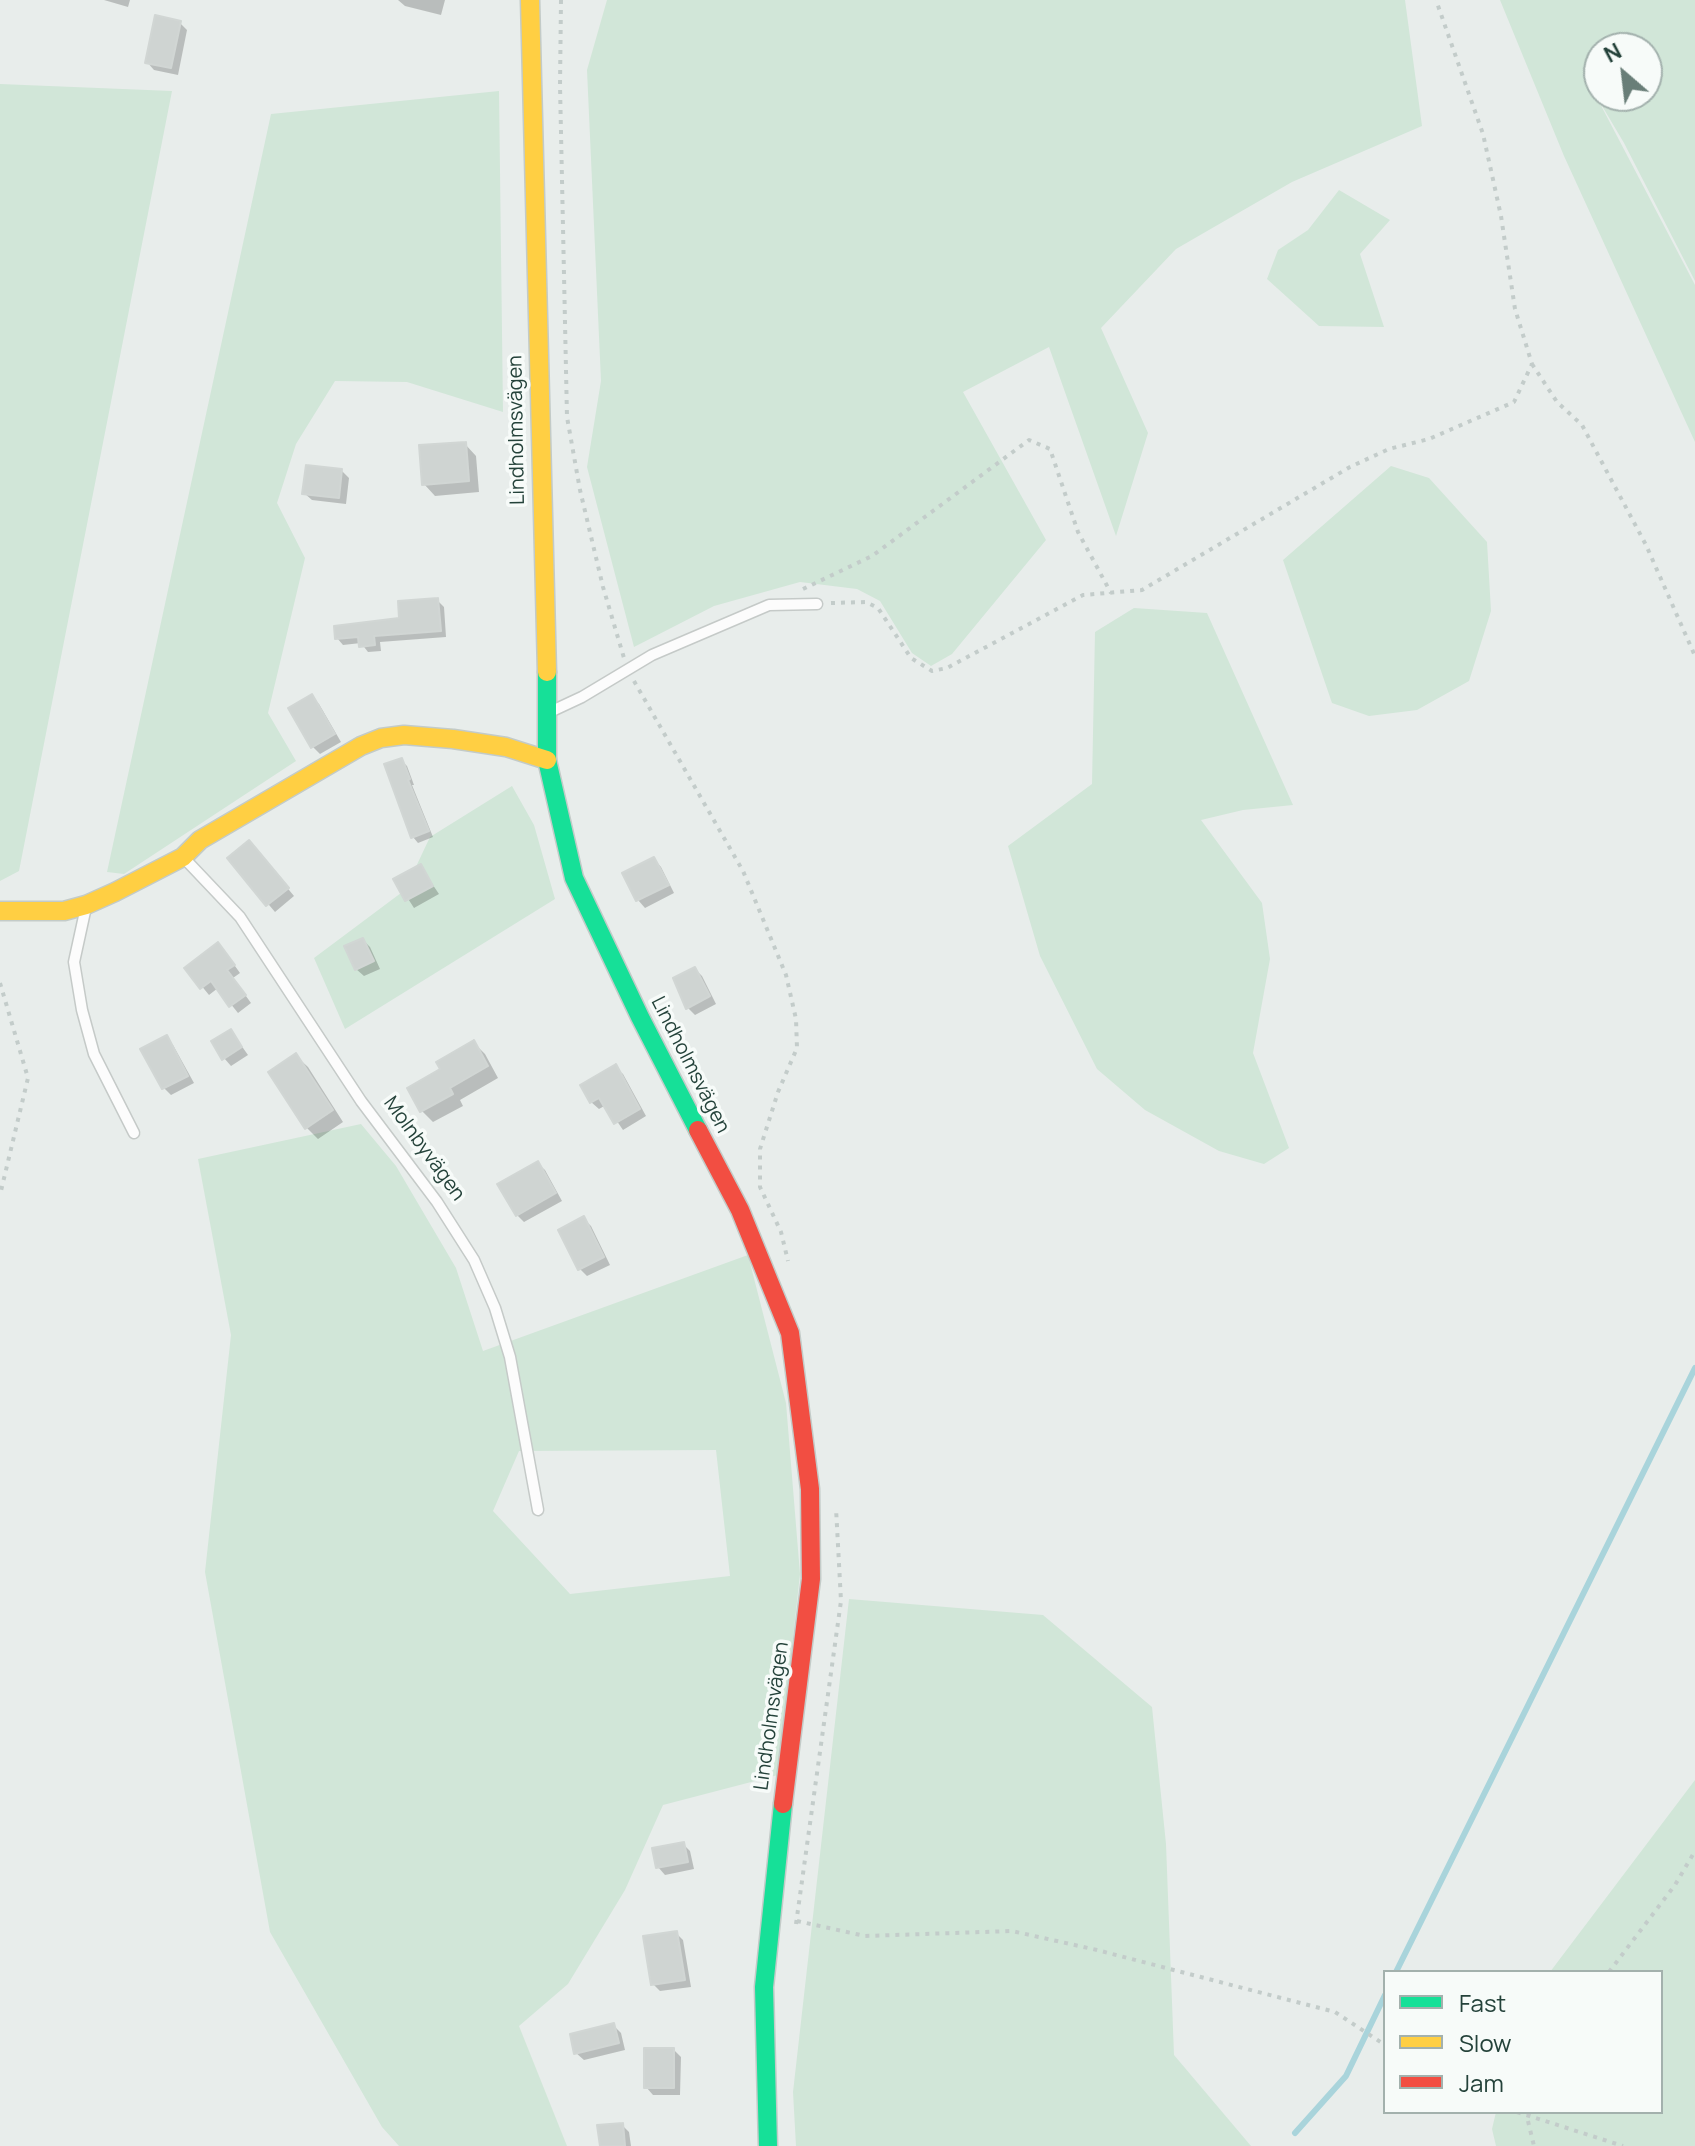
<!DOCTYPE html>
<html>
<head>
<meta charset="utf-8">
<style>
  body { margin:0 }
  #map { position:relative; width:1695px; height:2146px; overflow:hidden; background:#e8edeb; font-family:Manrope,sans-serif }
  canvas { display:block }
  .legend { position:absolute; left:1383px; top:1970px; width:280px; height:144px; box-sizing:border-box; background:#f7fbf9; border:2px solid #a3b1ad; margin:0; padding:10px 14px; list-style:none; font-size:24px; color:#24423a }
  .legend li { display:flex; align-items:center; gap:16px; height:40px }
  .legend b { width:40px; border:2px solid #a3b1ad }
  .north { position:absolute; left:1583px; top:32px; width:80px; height:80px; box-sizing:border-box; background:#f7fbf9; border:2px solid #a3b1ad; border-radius:50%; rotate:332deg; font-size:22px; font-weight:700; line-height:32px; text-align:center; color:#24423a }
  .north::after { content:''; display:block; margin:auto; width:28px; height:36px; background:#697e78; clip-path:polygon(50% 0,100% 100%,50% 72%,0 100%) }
</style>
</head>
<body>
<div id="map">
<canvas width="1695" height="2146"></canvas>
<ul class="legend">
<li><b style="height:10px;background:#16e098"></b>Fast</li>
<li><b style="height:10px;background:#ffcf43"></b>Slow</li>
<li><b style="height:10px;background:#f24e42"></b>Jam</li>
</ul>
<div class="north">N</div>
</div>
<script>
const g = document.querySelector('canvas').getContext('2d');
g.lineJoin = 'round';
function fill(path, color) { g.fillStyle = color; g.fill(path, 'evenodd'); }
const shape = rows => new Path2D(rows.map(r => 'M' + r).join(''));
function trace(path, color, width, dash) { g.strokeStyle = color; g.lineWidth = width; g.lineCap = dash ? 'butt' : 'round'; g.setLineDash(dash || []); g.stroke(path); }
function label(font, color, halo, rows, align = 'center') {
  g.font = font + ' Manrope,sans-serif'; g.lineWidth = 7; g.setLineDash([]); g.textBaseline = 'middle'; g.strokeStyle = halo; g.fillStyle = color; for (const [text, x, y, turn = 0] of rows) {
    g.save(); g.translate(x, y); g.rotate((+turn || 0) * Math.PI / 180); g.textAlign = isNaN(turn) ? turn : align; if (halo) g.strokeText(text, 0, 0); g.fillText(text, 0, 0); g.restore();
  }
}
fill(shape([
  [607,0,1405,0,1422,126,1292,182,1176,249,1101,328,1148,433,1116,536,1049,347,963,392,1046,540,952,654,931,666,912,653,880,601,857,589,800,582,714,606,634,647,587,467,601,381,587,70],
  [1500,0,1695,0,1695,281,1624,143,1595,94,1695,285,1695,442,1564,156],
  [1599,48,1647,48,1647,96,1599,96],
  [0,84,172,91,19,871,0,881],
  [499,91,503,412,407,382,335,381,296,444,277,503,305,558,268,713,296,761,124,874,107,872,271,114],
  [1339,190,1390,220,1360,254,1384,327,1319,326,1267,279,1278,250,1308,230],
  [1391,466,1429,478,1487,542,1491,611,1469,681,1417,710,1369,716,1332,703,1283,560],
  [1134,608,1207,613,1293,805,1243,810,1201,820,1262,903,1270,959,1253,1053,1289,1148,1264,1164,1219,1151,1145,1110,1097,1069,1040,956,1008,846,1092,784,1095,632],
  [512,786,534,825,555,899,345,1029,314,958,405,890,430,837],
  [361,1124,396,1166,456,1268,483,1351,748,1255,786,1403,800,1574,778,1775,663,1805,625,1890,568,1984,519,2026,567,2146,399,2146,382,2127,270,1932,205,1572,231,1335,198,1159],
  [716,1450,730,1576,570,1594,493,1511,519,1451],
  [849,1599,1043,1615,1152,1707,1166,1844,1174,2055,1251,2146,796,2146,793,2092],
  [1695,1780,1695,2146,1496,2146,1492,2129,1496,2112,1661,2112,1661,1972,1550,1972]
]), '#d1e6d8');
fill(shape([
  [104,0,130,0,128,7],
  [398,0,445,0,441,15,405,6],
  [180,23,187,30,178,75,154,70,147,62],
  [465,444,476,456,479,492,435,496,424,484],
  [342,471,349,478,346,504,312,500,304,493],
  [437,600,444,607,446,637,380,642,381,651,368,652,361,643,343,645,337,638,401,619],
  [312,697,319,704,341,742,320,754,313,747],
  [402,761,407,766,414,785,412,785,433,837,418,843,413,837],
  [256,850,294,896,275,912,230,859],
  [654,859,661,867,674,893,645,908,638,900,624,874],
  [420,866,439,894,414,908,396,880],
  [363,940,370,947,380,969,364,976,356,969],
  [225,952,240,973,233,978,251,1003,238,1013,218,988,209,995,187,968],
  [695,969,702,976,716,1004,695,1015,688,1008],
  [231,1031,248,1055,231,1066,224,1058],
  [166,1038,173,1045,194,1083,171,1095,164,1088,143,1050],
  [474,1043,485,1054,498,1078,460,1100,463,1106,433,1122,422,1111,443,1070],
  [296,1056,308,1067,343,1122,318,1139,306,1127],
  [615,1067,623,1074,646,1116,623,1130,606,1105,599,1109,591,1102],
  [537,1163,545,1170,562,1201,524,1222,517,1215],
  [584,1219,591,1226,610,1265,587,1276,580,1269],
  [683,1844,690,1851,694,1869,665,1875,658,1867],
  [676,1933,683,1940,691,1987,660,1991,653,1984],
  [613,2025,621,2033,625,2050,584,2060,576,2053],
  [674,2050,681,2057,680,2095,653,2095,646,2087],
  [622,2125,629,2132,631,2146,602,2146]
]), '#0003');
trace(shape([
  [1396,1972,1695,1368],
  [1295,2133,1346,2076,1385,1995]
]), '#a9d4db', 6);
const building = shape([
  [155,15,181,21,171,68,145,63,155,15],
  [466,442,469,481,422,485,419,445,466,442],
  [306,465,342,469,339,498,302,494,306,465],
  [438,598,441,631,374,636,375,645,359,647,358,637,335,639,334,626,399,618,398,601,438,598],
  [312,694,335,734,311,748,288,708,312,694],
  [402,758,410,779,408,780,429,831,411,838,384,764,402,758],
  [249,840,289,888,266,906,227,858,249,840],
  [654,857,669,885,636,901,622,873,654,857],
  [421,864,433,886,405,901,393,879,421,864],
  [363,938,374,961,355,970,344,946,363,938],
  [218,942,235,965,227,970,246,995,229,1007,211,981,200,989,184,968,218,942],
  [695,967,710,996,686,1009,673,978,695,967],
  [231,1029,242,1047,222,1060,211,1041,231,1029],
  [167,1035,188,1076,162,1089,140,1049,167,1035],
  [474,1040,488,1066,450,1088,453,1094,420,1112,407,1088,440,1069,436,1062,474,1040],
  [296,1053,333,1110,305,1129,268,1072,296,1053],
  [616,1064,640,1109,614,1124,599,1098,590,1103,580,1085,616,1064],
  [538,1161,556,1193,516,1216,497,1184,538,1161],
  [584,1216,604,1257,578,1270,558,1230,584,1216],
  [684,1842,688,1862,656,1868,652,1848,684,1842],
  [677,1931,685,1980,651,1985,643,1936,677,1931],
  [614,2023,619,2043,574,2054,570,2034,614,2023],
  [644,2048,674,2048,674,2088,644,2088,644,2048],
  [623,2123,625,2146,600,2146,597,2125,623,2123]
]);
fill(building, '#cfd4d2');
trace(building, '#d1d6d4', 2);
const lane = shape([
  [552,711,582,697,652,655,769,605,817,604],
  [184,858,240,917,361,1101,437,1202,474,1260,495,1308,510,1357,538,1510],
  [86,907,74,962,82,1010,94,1054,134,1133]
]);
const fast = shape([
  [547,672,547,760,574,878,640,1017,698,1130],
  [768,2146,764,1987,783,1804]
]);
const slow = shape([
  [530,0,547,672],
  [0,911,64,911,86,905,115,892,183,857,200,840,361,746,381,738,404,735,453,739,506,747,547,760]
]);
const jam = shape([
  [698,1130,740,1210,790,1333,810,1489,811,1579,783,1804]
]);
trace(lane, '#c5cac8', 13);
trace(fast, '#c3cbc8', 21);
trace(slow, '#c3cbc8', 21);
trace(jam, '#c3cbc8', 21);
trace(shape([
  [561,0,560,85,567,417,580,490,603,587,624,658],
  [1532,364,1557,402,1582,425,1646,545,1695,656],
  [803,589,872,556,1029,440,1050,449,1078,532,1111,593],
  [831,603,866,602,878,608,911,658,932,671,947,668,1083,595,1142,590,1350,467,1389,449,1429,439,1514,402,1532,364,1515,309,1501,216,1483,134,1436,0],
  [634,681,743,871,786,975,796,1019,797,1048,778,1092,760,1149,760,1187,781,1232,788,1261],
  [0,983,28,1078,0,1195],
  [797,1921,865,1936,1012,1931,1097,1950,1335,2012,1385,2045],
  [796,1924,841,1601,836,1508],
  [1609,1972,1675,1885,1695,1851],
  [1517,2112,1623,2146],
  [1530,2112,1527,2117,1534,2146]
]), '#c3ccca', 4, [4, 6]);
trace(lane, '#fcfcfc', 10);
trace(fast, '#16e098', 18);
trace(slow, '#ffcf43', 18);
trace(jam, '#f24e42', 18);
label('20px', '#24423a', '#f7fbf9', [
  ["Lindholmsvägen",517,430,-91],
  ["Lindholmsvägen",690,1065,63],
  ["Molnbyvägen",424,1149,54],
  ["Lindholmsvägen",772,1716,-82]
]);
</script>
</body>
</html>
